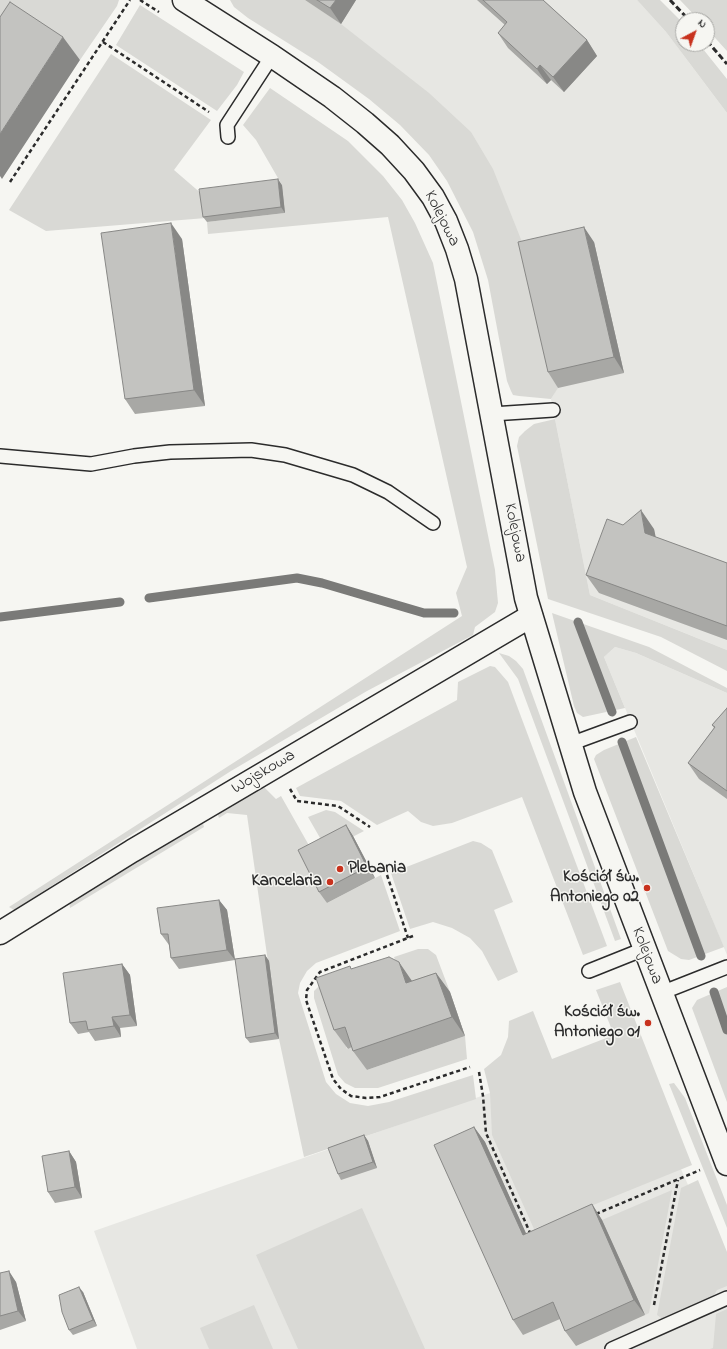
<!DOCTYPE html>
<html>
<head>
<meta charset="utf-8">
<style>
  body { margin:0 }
  #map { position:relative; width:727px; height:1349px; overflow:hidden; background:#f6f6f2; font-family:"Indie Flower",sans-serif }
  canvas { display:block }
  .north { position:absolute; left:675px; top:12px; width:40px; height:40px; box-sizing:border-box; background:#f6f6f2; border:1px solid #a5a5a2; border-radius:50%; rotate:41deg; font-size:11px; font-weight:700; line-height:16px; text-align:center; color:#2b2b2b }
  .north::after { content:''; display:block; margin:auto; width:14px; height:18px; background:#c8321e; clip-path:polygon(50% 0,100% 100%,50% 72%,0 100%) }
</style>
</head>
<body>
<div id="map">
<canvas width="727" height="1349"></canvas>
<div class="north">N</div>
</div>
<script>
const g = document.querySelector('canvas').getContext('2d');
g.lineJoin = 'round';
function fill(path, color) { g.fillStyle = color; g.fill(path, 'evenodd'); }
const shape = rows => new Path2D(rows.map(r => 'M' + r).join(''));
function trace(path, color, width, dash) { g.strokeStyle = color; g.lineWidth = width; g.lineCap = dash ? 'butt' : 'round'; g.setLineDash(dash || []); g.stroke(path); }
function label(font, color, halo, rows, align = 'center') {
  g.font = font + ' "Indie Flower",sans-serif'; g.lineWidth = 3; g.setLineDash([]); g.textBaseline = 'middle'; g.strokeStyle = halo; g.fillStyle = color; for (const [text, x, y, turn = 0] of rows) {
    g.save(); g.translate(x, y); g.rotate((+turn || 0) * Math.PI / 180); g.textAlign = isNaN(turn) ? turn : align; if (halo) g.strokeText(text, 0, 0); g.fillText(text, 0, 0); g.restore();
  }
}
fill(shape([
  [305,0,637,0,666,32,727,113,727,650,590,595,551,399,558,387,528,257],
  [615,647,636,653,727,693,727,955,604,657],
  [490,1093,681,1169,727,1273,727,1349,137,1349,94,1231]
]), '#e7e7e3');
fill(shape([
  [0,0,119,0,117,6,80,60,26,26,0,66],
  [230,0,305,0,341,24,429,93,471,132,493,169,528,257,558,388,551,399,519,396,513,395,511,391,507,381,488,280,473,232,447,181,429,155,400,125,369,99,318,62,248,18,234,7],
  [637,0,660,0,682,22,683,44,699,44,727,79,727,113,666,32],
  [680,0,727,0,727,51,707,29,707,20,699,20],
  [140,5,244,72,237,85,217,111,116,45],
  [111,54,211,120,174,170,203,195,206,218,46,231,9,210],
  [270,88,348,141,383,176,402,200,415,223,433,263,495,570,498,603,495,612,475,627,473,635,367,691,231,771,14,910,9,907,462,616,456,593,467,567,388,217,208,234,207,222,285,213,282,185,256,140,243,125],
  [555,419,590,595,727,650,727,671,661,637,548,599,517,446,519,437,525,431,534,424],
  [552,613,649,647,727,688,727,693,636,653,615,647,604,657,625,708,583,717,577,713,574,706],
  [499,653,509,656,516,661,523,669,621,939,615,941,518,679],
  [490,666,495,667,508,682,607,946,583,955,522,797,452,823,433,826,421,822,408,811,377,825,341,801,300,796,296,788,457,700,458,682],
  [636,737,724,947,689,960,681,959,668,951,594,759,596,755,604,750],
  [263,786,276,799,281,796,315,856,327,903,381,875,400,931,316,963,307,971,300,983,298,993,326,1082,336,1094,350,1103,368,1106,389,1102,473,1075,476,1099,304,1157,279,1039,247,815,227,813,219,818,216,809],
  [326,810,335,812,364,831,327,850,308,817],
  [202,820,204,827,70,908,69,899],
  [473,841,481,843,492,850,513,902,494,910,518,972,498,981,482,951,470,938,452,928,433,922,410,929,391,873],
  [418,949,428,949,436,955,450,992,419,1002,402,976,394,957],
  [323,982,347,1049,358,1045,367,1070,465,1036,467,1059,378,1088,355,1088,345,1083,338,1075,314,998,314,991],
  [620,982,692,1165,534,1229,492,1135,490,1093,484,1069,501,1055,508,1037,509,1021,533,1011,552,1059,614,1035,596,990],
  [727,987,727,1102,692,1008,697,1000],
  [674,1083,685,1098,727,1205,727,1228,669,1084],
  [698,1180,727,1252,727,1286,717,1290,713,1297,664,1320,657,1315,681,1188],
  [672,1190,649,1313,645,1315,602,1220],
  [362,1208,425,1349,298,1349,256,1255],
  [254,1305,273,1349,209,1349,200,1328],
  [727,1309,727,1349,710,1349,713,1348,716,1314]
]), '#d9d9d5');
trace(shape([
  [149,598,297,578,322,583,424,613,454,613],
  [0,617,120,602],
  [578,622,612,712],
  [622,742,701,956],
  [714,992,727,1030]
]), '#7a7a78', 9);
const lane = shape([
  [228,137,227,125,272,56],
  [492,414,553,410],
  [0,456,91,464,134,456,170,452,251,450,285,455,353,475,388,492,433,523],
  [570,744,630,722],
  [589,971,644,949],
  [661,993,727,967],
  [612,1349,727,1298]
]);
const street = shape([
  [0,933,132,851,531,616]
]);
const secondary = shape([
  [184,0,272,56,332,97,365,123,390,145,414,171,433,197,446,221,457,249,466,279,526,598,585,792,727,1164]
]);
trace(lane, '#2b2b2b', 16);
trace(street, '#2b2b2b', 25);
trace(secondary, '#2b2b2b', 25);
trace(shape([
  [140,0,159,12],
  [103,42,209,112],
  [10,182,130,0],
  [290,789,297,801,338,806,370,827],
  [387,875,408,938],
  [413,936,320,972,307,990,306,1000,333,1079,341,1089,351,1096,366,1098,380,1097,470,1067],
  [479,1072,483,1096,486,1133,531,1235],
  [596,1214,700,1170],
  [654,1305,678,1180]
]), '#2b2b2b', 2.5, [4, 3]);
trace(lane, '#f6f6f2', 13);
trace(street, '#f6f6f2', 22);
trace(secondary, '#f6f6f2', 22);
trace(shape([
  [670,0,689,20],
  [707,41,727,64]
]), '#2b2b2b', 3, [6, 3]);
fill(shape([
  [305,0,356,0,341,24],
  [477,0,543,0,587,40,597,56,564,92,551,80,547,84,508,48,498,33,505,25],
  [282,185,285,213,207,222,203,217],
  [182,239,205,406,135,414,125,399],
  [594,242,624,373,558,388,548,372],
  [623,525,654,529,655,537,727,563,727,640,599,593,586,575],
  [727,708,727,799,699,779,688,763,714,728,712,725],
  [346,825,353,836,375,878,327,903,319,892],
  [219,900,227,910,235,960,179,969,171,958,169,945,161,934],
  [265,955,269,961,279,1039,250,1043,246,1038],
  [122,964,130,975,137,1026,120,1028,121,1037,95,1041,89,1032,78,1034,70,1023],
  [352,969,412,981,436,973,450,992,465,1036,367,1070,353,1051,352,1047,348,1049,334,1030],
  [474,1127,485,1142,526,1234,592,1204,602,1220,645,1315,576,1346,565,1331,560,1319,523,1335,513,1320],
  [364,1135,368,1141,377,1168,341,1180,338,1174],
  [69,1151,76,1162,82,1198,55,1203,48,1192],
  [0,1273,16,1282,26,1321,0,1330],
  [83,1292,97,1326,73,1335,69,1330]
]), '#a8a8a5');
fill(shape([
  [336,0,356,0,341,24,330,8],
  [63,37,80,60,2,179,0,176,0,134],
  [587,40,597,56,564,92,553,77],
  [540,65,551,80,547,84,537,69],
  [278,179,282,185,285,213,281,207],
  [171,223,182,239,205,406,194,390],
  [584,227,594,242,624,373,614,357],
  [641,510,654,529,659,552,645,533],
  [346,825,353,836,375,878,367,867],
  [219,900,227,910,235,960,227,950],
  [265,955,269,961,279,1039,275,1033],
  [399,962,412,981,406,983],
  [122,964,130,975,137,1026,130,1015],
  [436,973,450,992,465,1036,452,1017],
  [112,1017,120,1028,121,1037,114,1026],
  [474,1127,485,1142,534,1251,523,1235],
  [364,1135,368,1141,377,1168,373,1162],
  [69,1151,76,1162,82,1198,75,1187],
  [592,1204,602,1220,645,1315,634,1300],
  [9,1271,16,1282,26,1321,18,1311],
  [79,1287,83,1292,97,1326,93,1320]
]), '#888886');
const building = shape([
  [317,0,336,0,330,8,317,0],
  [483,0,543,0,587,40,553,77,540,65,537,69,498,33,507,22,483,0],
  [10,2,63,37,0,134,0,17,10,2],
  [278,179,281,207,203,217,199,189,278,179],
  [171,223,194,390,125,399,101,233,171,223],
  [584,227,614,357,548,372,518,242,584,227],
  [641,510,645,533,727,563,727,626,586,575,607,519,623,525,641,510],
  [727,708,727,791,688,763,715,727,712,725,727,708],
  [346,825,367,867,319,892,298,850,346,825],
  [219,900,227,950,171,958,168,934,161,934,157,908,219,900],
  [265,955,275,1033,246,1038,235,959,265,955],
  [389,957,399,962,406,983,436,973,452,1017,353,1051,345,1027,334,1030,316,978,350,966,351,969,389,957],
  [122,964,130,1015,112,1017,114,1026,88,1030,86,1021,70,1023,63,973,122,964],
  [474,1127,523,1235,592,1204,634,1300,565,1331,553,1302,513,1320,434,1145,474,1127],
  [364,1135,373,1162,338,1174,328,1148,364,1135],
  [69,1151,75,1187,48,1192,42,1156,69,1151],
  [9,1271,18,1311,0,1316,0,1273,9,1271],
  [79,1287,93,1320,69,1330,62,1312,59,1295,79,1287]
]);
fill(building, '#c3c3c0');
trace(building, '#888886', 1);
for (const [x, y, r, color] of [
  [340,869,4,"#c8321e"],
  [330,882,4,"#c8321e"],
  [647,888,4,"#c8321e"],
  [648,1023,4,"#c8321e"]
]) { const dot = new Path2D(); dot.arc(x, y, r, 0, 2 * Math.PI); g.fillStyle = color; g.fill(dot); trace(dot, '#f6f6f2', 1.5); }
label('17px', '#2b2b2b', '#f6f6f2', [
  ["Kolejowa",441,219,63],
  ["Kolejowa",514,533,79],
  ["Wojskowa",264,773,-31],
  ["Kolejowa",646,956,69]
]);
label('bold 17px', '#2b2b2b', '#f6f6f2', [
  ["Plebania",348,869,"left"],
  ["Kościół św.",639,878],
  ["Antoniego 02",639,898],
  ["Kancelaria",322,882],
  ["Kościół św.",640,1013],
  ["Antoniego 01",640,1033]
], 'right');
</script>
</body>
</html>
